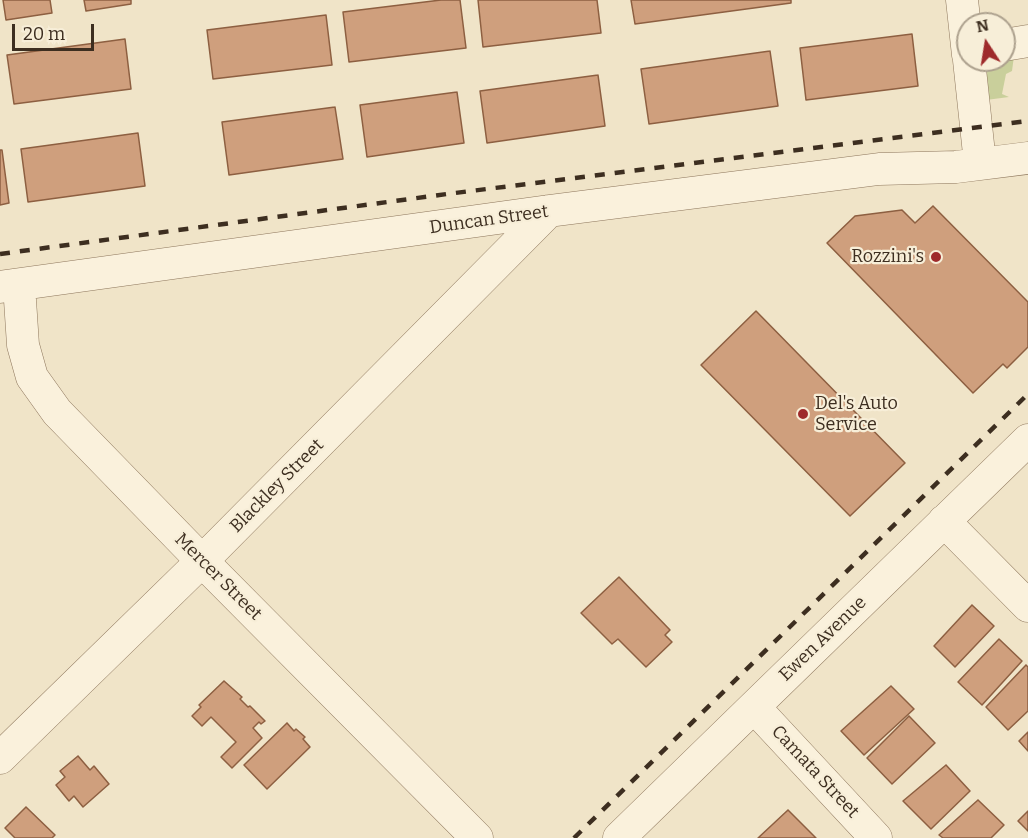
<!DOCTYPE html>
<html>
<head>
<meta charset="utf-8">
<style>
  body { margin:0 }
  #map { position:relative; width:1028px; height:838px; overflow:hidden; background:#f0e4c8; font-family:Bitter,serif }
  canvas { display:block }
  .north { position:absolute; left:956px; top:12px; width:60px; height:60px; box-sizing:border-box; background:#f7eed8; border:2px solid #ada18e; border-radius:50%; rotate:348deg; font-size:16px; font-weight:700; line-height:24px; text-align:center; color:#3d2e20 }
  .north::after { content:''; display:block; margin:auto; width:21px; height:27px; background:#9e2a2b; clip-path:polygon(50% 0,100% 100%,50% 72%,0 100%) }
  .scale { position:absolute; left:12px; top:24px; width:82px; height:27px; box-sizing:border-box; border:3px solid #3d2e20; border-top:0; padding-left:8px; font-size:18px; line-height:21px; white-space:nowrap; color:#3d2e20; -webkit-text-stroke:4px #f7eed8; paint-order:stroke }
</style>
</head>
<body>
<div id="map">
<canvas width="1028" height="838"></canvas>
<div class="north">N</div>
<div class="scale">20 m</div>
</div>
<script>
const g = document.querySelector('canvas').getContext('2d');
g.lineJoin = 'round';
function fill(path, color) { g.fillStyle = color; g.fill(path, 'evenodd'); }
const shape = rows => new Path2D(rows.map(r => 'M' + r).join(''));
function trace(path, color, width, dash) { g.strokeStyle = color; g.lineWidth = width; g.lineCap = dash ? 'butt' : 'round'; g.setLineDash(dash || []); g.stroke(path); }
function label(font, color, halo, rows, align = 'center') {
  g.font = font + ' Bitter,serif'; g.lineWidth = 4.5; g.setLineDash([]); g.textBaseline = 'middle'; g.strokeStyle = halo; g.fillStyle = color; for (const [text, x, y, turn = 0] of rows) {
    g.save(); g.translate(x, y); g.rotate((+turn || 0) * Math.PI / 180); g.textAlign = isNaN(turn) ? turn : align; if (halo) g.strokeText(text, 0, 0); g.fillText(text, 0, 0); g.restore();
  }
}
fill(shape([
  [1014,56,1012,71,1006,74,1002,94,1009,97,986,100,985,82,987,71,991,63,995,60,1004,60]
]), '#c9cf9b');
const building = shape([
  [3,0,50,0,52,13,6,20,3,0],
  [84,0,131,0,131,4,86,11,84,0],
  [441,0,460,0,466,48,349,62,343,12,441,0],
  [478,0,597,0,601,33,483,47,478,0],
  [631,0,791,0,791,3,635,24,631,0],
  [326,15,332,65,213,79,207,30,326,15],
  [912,34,918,86,806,100,800,48,912,34],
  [125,39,131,89,14,104,7,55,125,39],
  [770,51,778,106,649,124,641,69,770,51],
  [598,75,605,126,487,143,480,91,598,75],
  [457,92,464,143,367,157,360,105,457,92],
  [335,107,343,159,229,175,222,122,335,107],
  [138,133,145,186,28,202,21,149,138,133],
  [0,150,2,150,9,203,0,205,0,150],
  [933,206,1028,302,1028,347,1007,368,1003,364,973,393,827,243,855,216,902,210,915,223,933,206],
  [756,311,905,463,850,516,701,365,756,311],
  [619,577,670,630,665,635,672,642,646,667,618,639,612,644,581,613,619,577],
  [972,605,994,626,955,667,934,646,972,605],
  [999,639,1022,661,982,705,958,682,999,639],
  [1026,665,1028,667,1028,711,1008,730,986,707,1026,665],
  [224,681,242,697,240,699,248,707,250,706,265,721,261,724,259,722,253,728,262,738,232,768,221,757,236,742,211,717,202,726,192,716,201,707,199,705,224,681],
  [891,686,914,709,864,755,841,731,891,686],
  [909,716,935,743,892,784,867,758,909,716],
  [287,723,294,731,296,729,305,737,303,739,310,747,267,789,244,765,287,723],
  [1028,732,1028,751,1019,741,1028,732],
  [78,756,90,770,94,766,109,784,83,807,74,796,69,801,56,785,65,777,60,771,78,756],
  [946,765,970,791,931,829,903,801,946,765],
  [978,800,1004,825,991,838,943,838,939,835,978,800],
  [26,807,55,835,52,838,15,838,5,828,26,807],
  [788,810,816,838,758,838,788,810],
  [1028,811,1028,831,1018,821,1028,811]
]);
fill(building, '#cf9f7d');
trace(building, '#8d5f41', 1.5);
const minor = shape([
  [962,0,968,55],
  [1004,45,1028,41],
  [969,60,980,163],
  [19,285,23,345,32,377,57,412,202,561,477,838],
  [0,287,549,211,879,169,956,167,1028,158],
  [944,521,1028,606],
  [754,707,876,838],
  [0,758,202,561,549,211],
  [619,838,1028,440]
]);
trace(minor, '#8d765c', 33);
trace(minor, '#faf1dc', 32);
trace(shape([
  [0,254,447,194,1028,121],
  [574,838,1028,394]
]), '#3d2e20', 4.5, [10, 10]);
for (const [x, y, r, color] of [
  [936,257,6,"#9e2a2b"],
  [803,414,6,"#9e2a2b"]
]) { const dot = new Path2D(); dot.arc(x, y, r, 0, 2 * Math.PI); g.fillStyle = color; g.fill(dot); trace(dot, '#f7eed8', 2); }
label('18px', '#3d2e20', '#f7eed8', [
  ["Duncan Street",489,220,-8],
  ["Blackley Street",277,486,-45],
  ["Mercer Street",218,577,45],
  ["Ewen Avenue",823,639,-44],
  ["Camata Street",815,772,47]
]);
label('18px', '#3d2e20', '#f7eed8', [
  ["Rozzini's",924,257],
  ["Del's Auto",815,404,"left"],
  ["Service",815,425,"left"]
], 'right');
</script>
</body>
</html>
